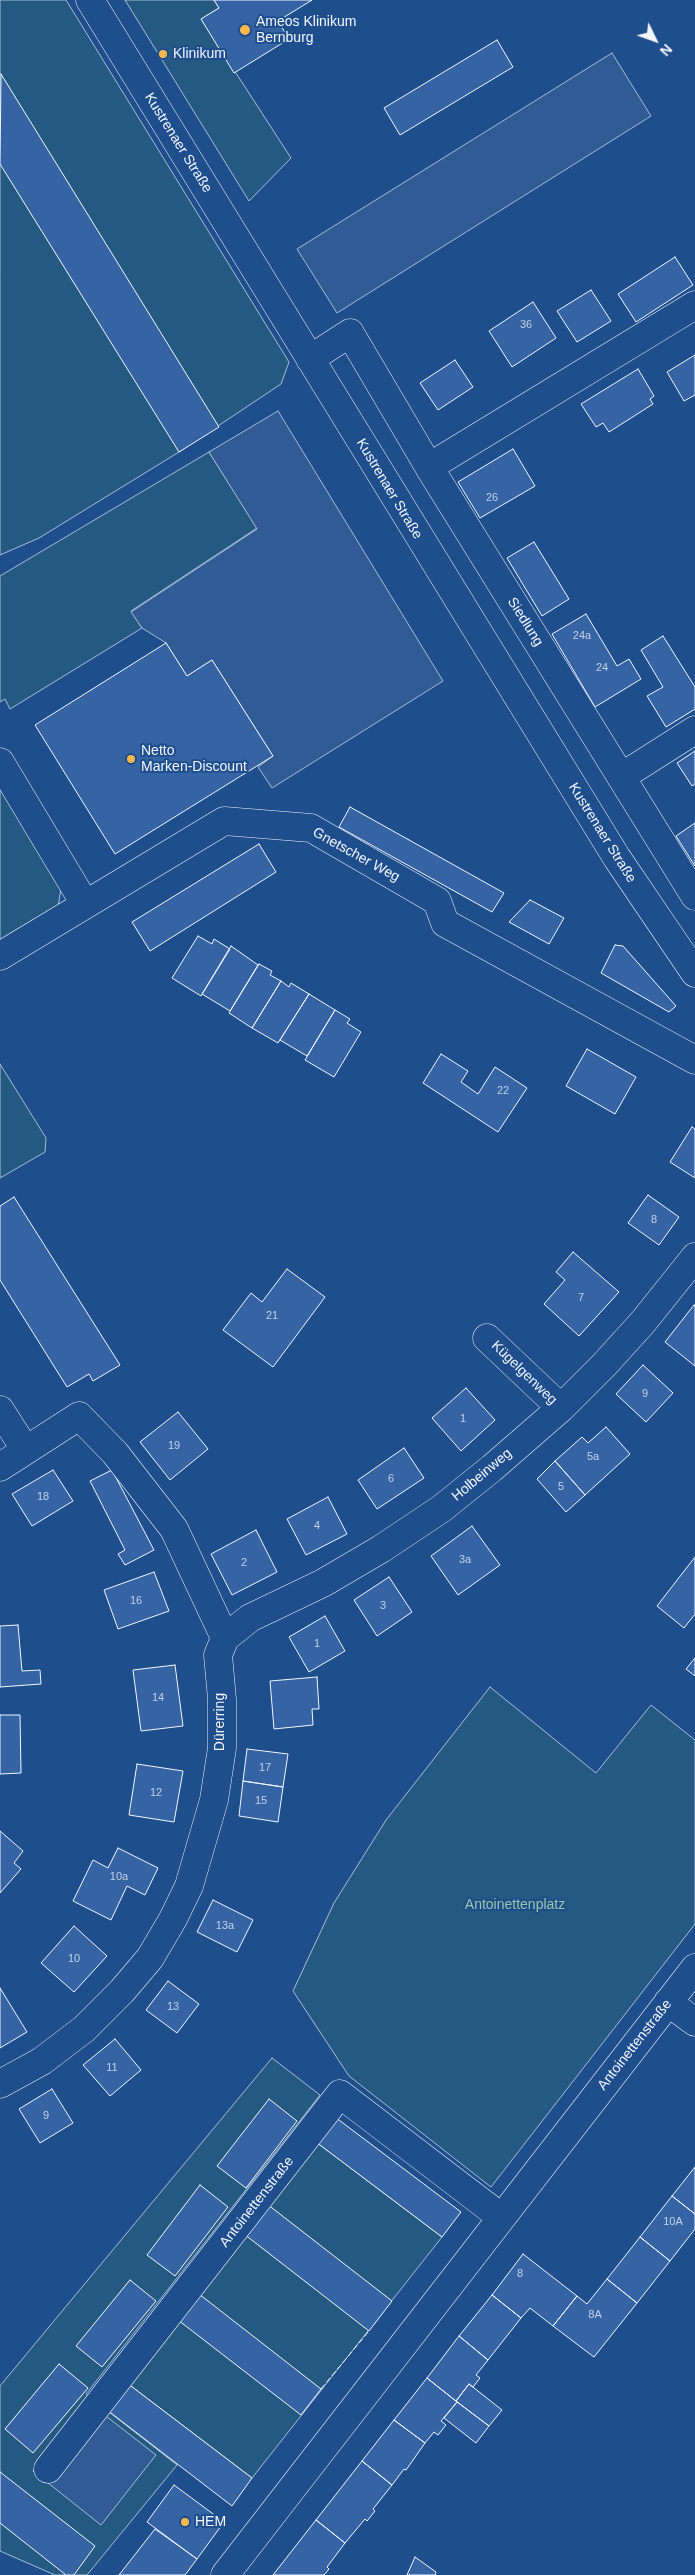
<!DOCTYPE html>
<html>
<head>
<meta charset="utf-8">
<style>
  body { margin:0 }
  #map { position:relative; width:695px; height:2575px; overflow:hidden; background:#1f4e8c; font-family:Helvetica,sans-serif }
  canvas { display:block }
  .north { position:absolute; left:630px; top:15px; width:50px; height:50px; -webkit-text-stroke:4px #1f4e8c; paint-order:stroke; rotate:132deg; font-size:14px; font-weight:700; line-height:20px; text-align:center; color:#f2f6ff }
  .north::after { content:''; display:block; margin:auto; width:18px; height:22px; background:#f2f6ff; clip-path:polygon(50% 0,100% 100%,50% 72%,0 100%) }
</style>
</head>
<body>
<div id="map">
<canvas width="695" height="2575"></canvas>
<div class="north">N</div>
</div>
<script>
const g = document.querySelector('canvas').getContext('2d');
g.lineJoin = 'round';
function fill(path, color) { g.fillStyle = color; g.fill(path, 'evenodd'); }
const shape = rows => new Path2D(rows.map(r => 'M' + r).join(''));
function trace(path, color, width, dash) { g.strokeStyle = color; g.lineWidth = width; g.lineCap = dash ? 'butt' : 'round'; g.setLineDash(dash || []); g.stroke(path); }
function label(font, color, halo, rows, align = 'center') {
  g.font = font + ' Helvetica,sans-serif'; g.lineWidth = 4; g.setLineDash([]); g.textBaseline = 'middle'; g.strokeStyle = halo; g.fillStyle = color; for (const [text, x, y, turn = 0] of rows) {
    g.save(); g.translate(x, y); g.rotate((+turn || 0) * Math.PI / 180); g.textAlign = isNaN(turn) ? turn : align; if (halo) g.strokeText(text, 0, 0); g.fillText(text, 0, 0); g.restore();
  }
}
const green = shape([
  [0,0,66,0,289,362,281,384,179,452,39,538,0,555,0,0],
  [125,0,214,0,219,8,201,19,291,158,249,201,125,0],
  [209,452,257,528,131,611,142,628,10,709,5,699,0,702,0,576,209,452],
  [0,783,61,889,58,907,0,949,0,783],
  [0,1064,46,1138,45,1152,0,1178,0,1064],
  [490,1687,596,1773,651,1705,695,1740,695,1924,491,2187,349,2076,293,1991,334,1903,386,1820,490,1687],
  [272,2058,320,2095,86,2394,177,2465,87,2575,55,2575,0,2551,0,2386,272,2058],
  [316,2142,442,2237,252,2478,127,2383,316,2142]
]);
fill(green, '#245a82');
trace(green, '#a8bbd7', 1);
const parking = shape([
  [612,53,651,116,337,313,297,249,612,53],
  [278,411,443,681,272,788,258,767,273,756,212,660,187,676,166,643,142,628,131,612,257,529,209,452,278,411],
  [88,2402,156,2455,101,2525,33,2471,88,2402]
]);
fill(parking, '#305b95');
trace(parking, '#a8bbd7', 1);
const building = shape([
  [214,0,312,0,278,21,289,39,234,73,201,19,219,8,214,0],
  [497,40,513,67,400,135,384,108,497,40],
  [1,74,219,427,179,452,0,164,1,74],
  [675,257,693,285,636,322,618,294,675,257],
  [591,290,611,321,577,342,557,311,591,290],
  [533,302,556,338,512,367,489,331,533,302],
  [695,355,695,395,684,401,667,372,695,355],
  [455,360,473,387,438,410,420,383,455,360],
  [638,369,654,396,650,399,653,404,609,432,603,423,596,427,581,404,638,369],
  [513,449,535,486,480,518,458,482,513,449],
  [534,542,569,599,542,616,507,558,534,542],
  [586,614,617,666,629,659,641,679,595,707,552,634,586,614],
  [663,636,695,687,695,709,666,727,647,696,663,687,641,650,663,636],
  [166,643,187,676,212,660,273,756,115,854,35,725,166,643],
  [695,751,695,784,692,786,677,763,695,751],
  [350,807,504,893,492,912,339,827,350,807],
  [695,823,695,866,676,836,695,823],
  [259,844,276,872,150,951,132,922,259,844],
  [530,900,564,918,549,944,509,922,530,900],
  [198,936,212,944,214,939,230,949,201,996,172,978,198,936],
  [615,945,623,946,676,1006,669,1012,601,973,615,945],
  [231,946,258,965,230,1011,202,994,231,946],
  [259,964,272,971,270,975,281,981,252,1028,229,1013,259,964],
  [281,981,289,987,291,983,309,994,278,1043,252,1028,281,981],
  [309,994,335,1010,307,1056,280,1040,309,994],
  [335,1010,350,1019,347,1023,361,1032,334,1077,305,1060,335,1010],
  [587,1049,636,1077,615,1114,566,1086,587,1049],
  [441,1054,468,1071,461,1082,478,1094,495,1067,527,1088,498,1132,423,1083,441,1054],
  [692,1127,695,1129,695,1178,670,1162,692,1127],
  [648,1195,679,1217,659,1245,628,1223,648,1195],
  [14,1197,120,1365,93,1381,89,1374,67,1387,0,1280,0,1206,14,1197],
  [573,1252,619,1292,579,1336,544,1304,565,1280,556,1272,573,1252],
  [287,1269,325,1297,273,1367,223,1330,251,1293,262,1302,287,1269],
  [694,1305,695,1305,695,1366,665,1342,694,1305],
  [643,1365,673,1393,646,1422,616,1394,643,1365],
  [466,1388,495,1420,461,1451,432,1418,466,1388],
  [178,1412,208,1449,170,1480,140,1442,178,1412],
  [606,1427,630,1454,585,1495,555,1461,582,1437,588,1443,606,1427],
  [404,1448,424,1478,377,1509,358,1480,404,1448],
  [555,1461,585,1495,566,1512,537,1479,555,1461],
  [53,1470,73,1501,32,1526,12,1494,53,1470],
  [112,1470,154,1550,125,1565,118,1554,125,1550,90,1481,112,1470],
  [328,1497,347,1534,306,1555,287,1519,328,1497],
  [472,1526,500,1565,458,1595,431,1556,472,1526],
  [256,1530,277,1572,232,1595,211,1554,256,1530],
  [695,1557,695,1614,684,1628,657,1606,695,1557],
  [154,1572,169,1611,118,1629,104,1590,154,1572],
  [389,1577,412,1612,377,1636,354,1600,389,1577],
  [325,1616,345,1651,309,1672,289,1637,325,1616],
  [18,1625,22,1671,40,1670,41,1684,0,1687,0,1626,18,1625],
  [695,1658,695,1676,686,1669,695,1658],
  [175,1665,183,1726,141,1731,133,1670,175,1665],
  [317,1677,319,1709,312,1709,313,1725,274,1729,270,1681,317,1677],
  [0,1715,20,1715,21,1773,0,1774,0,1715],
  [247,1749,288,1754,283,1787,243,1781,247,1749],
  [137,1764,183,1771,174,1822,129,1815,137,1764],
  [243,1781,283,1787,278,1822,239,1816,243,1781],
  [0,1831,23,1851,14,1863,21,1869,0,1893,0,1831],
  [118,1848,158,1868,145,1895,127,1886,111,1920,73,1901,93,1860,108,1868,118,1848],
  [213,1900,253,1920,237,1952,197,1932,213,1900],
  [74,1926,107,1956,74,1992,41,1963,74,1926],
  [168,1981,199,2004,177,2033,146,2010,168,1981],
  [0,1988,27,2032,0,2048,0,1988],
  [115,2039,141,2070,110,2096,83,2065,115,2039],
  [52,2089,73,2123,40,2143,19,2109,52,2089],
  [269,2099,297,2121,246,2188,217,2166,269,2099],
  [335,2117,461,2212,442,2237,316,2142,335,2117],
  [695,2167,695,2214,672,2196,695,2167],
  [200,2185,228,2207,175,2276,147,2255,200,2185],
  [672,2196,695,2214,695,2229,670,2261,640,2237,672,2196],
  [267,2204,392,2301,369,2331,244,2234,267,2204],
  [640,2237,670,2261,637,2303,607,2279,640,2237],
  [523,2254,577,2296,553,2326,530,2308,521,2318,492,2295,523,2254],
  [607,2279,637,2303,594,2357,553,2326,577,2296,587,2304,607,2279],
  [130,2280,156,2301,102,2367,76,2346,130,2280],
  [199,2294,321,2389,301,2415,178,2320,199,2294],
  [492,2295,521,2318,488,2360,459,2336,492,2295],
  [459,2336,488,2360,476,2375,480,2378,473,2387,469,2384,456,2401,427,2378,459,2336],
  [59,2364,88,2388,33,2453,5,2429,59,2364],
  [427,2378,457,2402,441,2421,446,2425,438,2435,434,2432,425,2443,394,2420,427,2378],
  [127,2383,252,2478,232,2506,107,2410,127,2383],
  [469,2384,502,2410,489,2426,456,2401,469,2384],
  [457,2402,489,2426,476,2443,444,2418,457,2402],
  [394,2420,425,2443,406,2470,404,2469,392,2485,362,2461,394,2420],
  [362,2461,392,2485,373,2509,375,2511,367,2521,365,2519,345,2543,316,2520,362,2461],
  [0,2472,95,2546,74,2575,66,2575,0,2523,0,2472],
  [174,2485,224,2522,197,2559,147,2522,174,2485],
  [316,2520,345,2543,327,2567,329,2569,324,2575,273,2575,316,2520],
  [155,2529,197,2559,185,2575,119,2575,155,2529],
  [415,2557,436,2572,435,2575,407,2575,415,2557]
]);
fill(building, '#3563a3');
trace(building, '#f2f6ff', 1);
const minor = shape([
  [90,0,617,858,695,973],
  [310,359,350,333,429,467,695,305],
  [429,467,695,896],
  [0,762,85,904],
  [621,777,695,730],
  [0,956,224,821,311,828,437,901,445,923,695,1060],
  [487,1338,561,1408],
  [0,1410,25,1449],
  [0,1467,79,1416,115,1453,174,1529,225,1638,218,1655,222,1699,222,1748,214,1800,189,1886,173,1919,150,1958,122,1991,84,2029,42,2061,0,2084],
  [225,1638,250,1618,323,1583,381,1549,441,1509,492,1468,561,1408,604,1365,643,1322,695,1257],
  [668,2002,695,2022],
  [48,2469,340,2094,501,2217],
  [225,2575,695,1968]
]);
trace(minor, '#f2f6ff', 29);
trace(minor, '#1f4e8c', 28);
trace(shape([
  [321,2389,369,2331]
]), '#f2f6ff', 1, [6, 2.5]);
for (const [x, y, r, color] of [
  [245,30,6,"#ffb74d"],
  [163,54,5,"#ffb74d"],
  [131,759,5,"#ffb74d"],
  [185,2522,5,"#ffb74d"]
]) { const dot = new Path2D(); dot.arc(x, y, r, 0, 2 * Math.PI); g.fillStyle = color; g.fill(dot); trace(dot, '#1f4e8c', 2); }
label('11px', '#c3d1e8', null, [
  ["36",526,325],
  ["26",492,498],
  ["24a",582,636],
  ["24",602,668],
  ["22",503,1091],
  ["8",654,1220],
  ["7",581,1298],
  ["21",272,1316],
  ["9",645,1394],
  ["1",463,1419],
  ["19",174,1446],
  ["5a",593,1457],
  ["6",391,1479],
  ["5",561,1487],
  ["18",43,1497],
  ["4",317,1526],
  ["3a",465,1560],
  ["2",244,1563],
  ["16",136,1601],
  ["3",383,1606],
  ["1",317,1644],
  ["14",158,1698],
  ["17",265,1768],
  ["12",156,1793],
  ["15",261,1801],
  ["10a",119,1877],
  ["13a",225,1926],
  ["10",74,1959],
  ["13",173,2007],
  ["11",112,2068],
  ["9",46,2116],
  ["10A",673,2222],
  ["8",520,2274],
  ["8A",595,2315]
]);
label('14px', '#f2f6ff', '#1f4e8c', [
  ["Ameos Klinikum",256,22],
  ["Bernburg",256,38],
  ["Klinikum",173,54],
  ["Netto",141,751],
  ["Marken-Discount",141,767],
  ["HEM",195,2522]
], 'left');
label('14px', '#f2f6ff', '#1f4e8c', [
  ["Kustrenaer Straße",178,143,58],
  ["Kustrenaer Straße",389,489,59],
  ["Siedlung",525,622,58],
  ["Kustrenaer Straße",602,833,58],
  ["Gnetscher Weg",356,855,29],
  ["Kügelgenweg",524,1373,44],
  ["Holbeinweg",482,1475,-40],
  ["Dürerring",220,1722,-90],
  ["Antoinettenstraße",635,2045,-52],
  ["Antoinettenstraße",257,2202,-52]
]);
label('14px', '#97c8a6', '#1f4e8c', [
  ["Antoinettenplatz",515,1905]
]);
</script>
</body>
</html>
